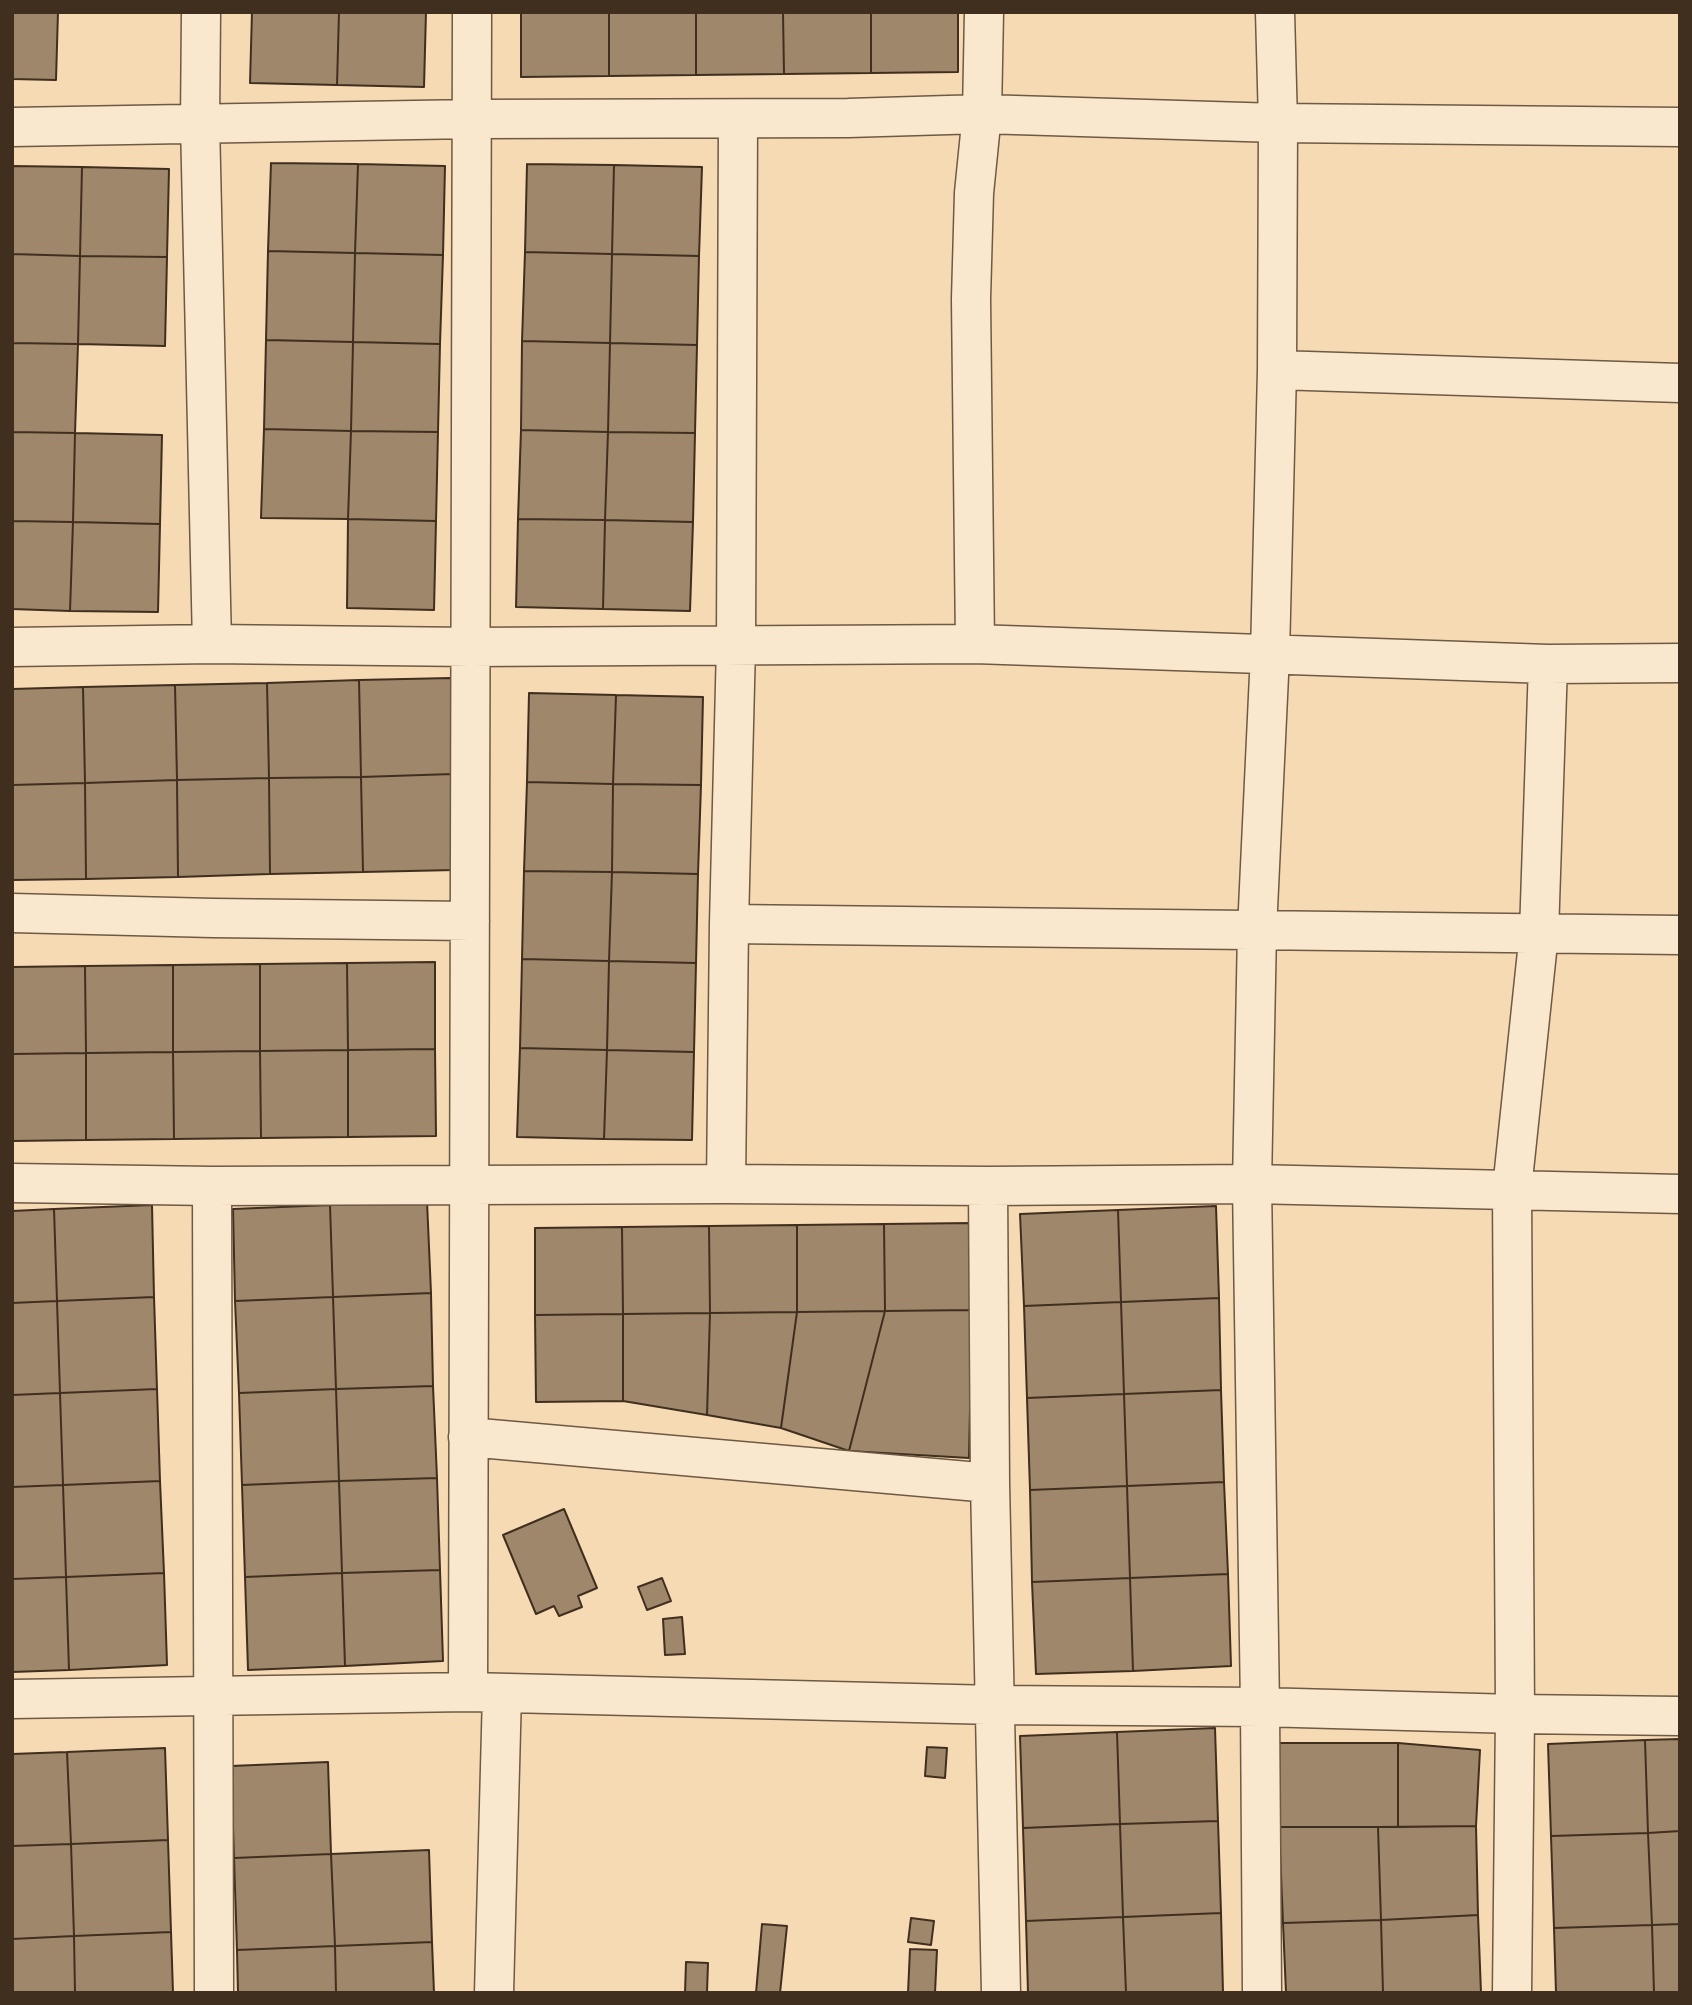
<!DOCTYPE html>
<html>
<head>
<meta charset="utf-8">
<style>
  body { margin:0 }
  #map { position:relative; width:1692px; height:2005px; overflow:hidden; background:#f6dab3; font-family:"Gentium Book Plus",serif }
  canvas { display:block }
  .frame { position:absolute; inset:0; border:14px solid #402e1f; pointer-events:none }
</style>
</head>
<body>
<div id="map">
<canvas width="1692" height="2005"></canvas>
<div class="frame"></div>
</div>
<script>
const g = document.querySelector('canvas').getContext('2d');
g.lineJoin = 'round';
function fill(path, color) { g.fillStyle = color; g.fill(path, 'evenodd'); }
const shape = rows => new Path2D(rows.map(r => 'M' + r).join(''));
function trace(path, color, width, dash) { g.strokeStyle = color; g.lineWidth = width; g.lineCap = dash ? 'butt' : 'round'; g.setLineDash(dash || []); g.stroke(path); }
const building = shape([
  [12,12,58,12,56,80,12,79,12,12],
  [252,12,339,12,337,85,250,83,252,12],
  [339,12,426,12,424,87,337,85,339,12],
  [521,12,609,12,609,76,521,77,521,12],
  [609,12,696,12,696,75,609,76,609,12],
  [696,12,783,12,784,74,696,75,696,12],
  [783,12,871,12,871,73,784,74,783,12],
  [871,12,958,12,958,72,871,73,871,12],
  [271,163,358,164,355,253,268,251,271,163],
  [358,164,445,166,443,255,355,253,358,164],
  [527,164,614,165,612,254,525,252,527,164],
  [614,165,702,167,699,256,612,254,614,165],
  [12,166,82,167,80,256,12,254,12,166],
  [82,167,169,169,167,257,80,256,82,167],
  [268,251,355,253,353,342,266,340,268,251],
  [525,252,612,254,610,343,522,341,525,252],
  [355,253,443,255,440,344,353,342,355,253],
  [12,254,80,256,78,344,12,343,12,254],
  [612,254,699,256,697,345,610,343,612,254],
  [80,256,167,257,165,346,78,344,80,256],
  [266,340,353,342,351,431,264,429,266,340],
  [522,341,610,343,608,432,521,430,522,341],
  [353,342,440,344,438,432,351,431,353,342],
  [12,343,78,344,75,433,12,432,12,343],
  [610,343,697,345,695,433,608,432,610,343],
  [264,429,351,431,348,519,261,518,264,429],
  [521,430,608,432,605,520,518,519,521,430],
  [351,431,438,432,436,521,348,519,351,431],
  [12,432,75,433,73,522,12,521,12,432],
  [608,432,695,433,693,522,605,520,608,432],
  [75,433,162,435,160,524,73,522,75,433],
  [348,519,436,521,434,610,347,608,348,519],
  [518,519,605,520,603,609,516,607,518,519],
  [605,520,693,522,690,611,603,609,605,520],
  [12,521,73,522,70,611,12,609,12,521],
  [73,522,160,524,158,612,70,611,73,522],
  [451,678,453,774,361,777,359,680,451,678],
  [359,680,361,777,269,778,267,683,359,680],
  [267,683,269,778,177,780,175,685,267,683],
  [175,685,177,780,85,783,83,687,175,685],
  [83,687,85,783,12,785,12,689,83,687],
  [529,693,616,695,613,784,527,782,529,693],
  [616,695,703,697,701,785,613,784,616,695],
  [453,774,455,870,363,872,361,777,453,774],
  [361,777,363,872,270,874,269,778,361,777],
  [269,778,270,874,178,877,177,780,269,778],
  [177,780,178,877,86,879,85,783,177,780],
  [527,782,613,784,612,872,524,871,527,782],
  [85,783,86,879,12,880,12,785,85,783],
  [613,784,701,785,698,874,612,872,613,784],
  [524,871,612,872,609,961,522,959,524,871],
  [612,872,698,874,696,963,609,961,612,872],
  [522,959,609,961,607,1050,520,1048,522,959],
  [609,961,696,963,694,1052,607,1050,609,961],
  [435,962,435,1049,348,1050,347,963,435,962],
  [347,963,348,1050,260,1051,260,964,347,963],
  [260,964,260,1051,173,1052,173,965,260,964],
  [173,965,173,1052,86,1053,85,966,173,965],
  [85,966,86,1053,12,1054,12,967,85,966],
  [520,1048,607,1050,604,1139,517,1137,520,1048],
  [435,1049,436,1136,348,1137,348,1050,435,1049],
  [348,1050,348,1137,261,1138,260,1051,348,1050],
  [607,1050,694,1052,692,1140,604,1139,607,1050],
  [260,1051,261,1138,174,1139,173,1052,260,1051],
  [173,1052,174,1139,86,1140,86,1053,173,1052],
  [86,1053,86,1140,12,1141,12,1054,86,1053],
  [427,1201,431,1293,333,1297,330,1205,427,1201],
  [152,1205,154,1297,57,1301,54,1209,152,1205],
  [330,1205,333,1297,235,1301,233,1209,330,1205],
  [1216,1206,1219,1298,1121,1302,1118,1210,1216,1206],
  [54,1209,57,1301,12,1303,12,1211,54,1209],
  [1118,1210,1121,1302,1024,1306,1020,1214,1118,1210],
  [972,1223,972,1310,885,1311,884,1224,972,1223],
  [884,1224,885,1311,797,1312,797,1225,884,1224],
  [797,1225,797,1312,710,1313,709,1226,797,1225],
  [709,1226,710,1313,623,1314,622,1227,709,1226],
  [622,1227,623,1314,535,1315,535,1228,622,1227],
  [431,1293,433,1386,336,1389,333,1297,431,1293],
  [154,1297,157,1389,60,1393,57,1301,154,1297],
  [333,1297,336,1389,239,1393,235,1301,333,1297],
  [1219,1298,1221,1390,1124,1394,1121,1302,1219,1298],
  [57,1301,60,1393,12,1395,12,1303,57,1301],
  [1121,1302,1124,1394,1027,1398,1024,1306,1121,1302],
  [972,1310,969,1458,849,1451,885,1311,972,1310],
  [885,1311,849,1451,781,1428,797,1312,885,1311],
  [797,1312,781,1428,707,1415,710,1313,797,1312],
  [710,1313,707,1415,623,1401,623,1314,710,1313],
  [623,1314,623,1401,536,1402,535,1315,623,1314],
  [433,1386,437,1478,339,1481,336,1389,433,1386],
  [157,1389,160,1481,63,1485,60,1393,157,1389],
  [336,1389,339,1481,242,1485,239,1393,336,1389],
  [1221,1390,1224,1482,1127,1486,1124,1394,1221,1390],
  [60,1393,63,1485,12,1487,12,1395,60,1393],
  [1124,1394,1127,1486,1030,1490,1027,1398,1124,1394],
  [437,1478,440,1570,342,1573,339,1481,437,1478],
  [160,1481,164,1573,66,1577,63,1485,160,1481],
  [339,1481,342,1573,245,1577,242,1485,339,1481],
  [1224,1482,1228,1574,1130,1578,1127,1486,1224,1482],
  [63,1485,66,1577,12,1579,12,1487,63,1485],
  [1127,1486,1130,1578,1032,1582,1030,1490,1127,1486],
  [564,1509,597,1588,578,1596,582,1607,559,1616,554,1606,536,1614,503,1535,564,1509],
  [440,1570,443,1661,345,1666,342,1573,440,1570],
  [164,1573,167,1665,69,1670,66,1577,164,1573],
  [342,1573,345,1666,248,1670,245,1577,342,1573],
  [1228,1574,1231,1666,1133,1671,1130,1578,1228,1574],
  [66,1577,69,1670,12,1672,12,1579,66,1577],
  [662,1578,671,1601,647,1610,638,1587,662,1578],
  [1130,1578,1133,1671,1036,1674,1032,1582,1130,1578],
  [682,1617,685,1654,665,1655,663,1619,682,1617],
  [1215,1728,1218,1821,1120,1824,1117,1732,1215,1728],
  [1117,1732,1120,1824,1023,1828,1020,1736,1117,1732],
  [1680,1739,1680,1831,1648,1833,1645,1740,1680,1739],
  [1645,1740,1648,1833,1551,1836,1548,1744,1645,1740],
  [1279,1743,1398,1743,1398,1827,1279,1827,1279,1743],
  [1398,1743,1480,1750,1476,1826,1398,1827,1398,1743],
  [927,1747,947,1748,945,1778,925,1776,927,1747],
  [165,1748,168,1840,71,1844,67,1752,165,1748],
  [67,1752,71,1844,12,1846,12,1754,67,1752],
  [328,1762,331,1854,234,1858,231,1766,328,1762],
  [1218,1821,1221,1913,1123,1917,1120,1824,1218,1821],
  [1120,1824,1123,1917,1026,1921,1023,1828,1120,1824],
  [1476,1826,1478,1915,1381,1920,1378,1827,1476,1826],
  [1279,1827,1378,1827,1381,1920,1283,1923,1279,1827],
  [1680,1831,1680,1924,1652,1925,1648,1833,1680,1831],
  [1648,1833,1652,1925,1554,1928,1551,1836,1648,1833],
  [168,1840,171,1932,74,1936,71,1844,168,1840],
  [71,1844,74,1936,12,1939,12,1846,71,1844],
  [429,1850,432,1942,335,1946,331,1854,429,1850],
  [331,1854,335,1946,237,1950,234,1858,331,1854],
  [1221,1913,1223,1993,1126,1993,1123,1917,1221,1913],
  [1478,1915,1481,1993,1383,1993,1381,1920,1478,1915],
  [1123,1917,1126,1993,1028,1993,1026,1921,1123,1917],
  [911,1918,934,1921,931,1945,908,1942,911,1918],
  [1381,1920,1383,1993,1286,1993,1283,1923,1381,1920],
  [762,1924,787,1926,780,1993,756,1993,762,1924],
  [1680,1924,1680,1993,1654,1993,1652,1925,1680,1924],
  [1652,1925,1654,1993,1556,1993,1554,1928,1652,1925],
  [171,1932,173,1993,75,1993,74,1936,171,1932],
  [74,1936,75,1993,12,1993,12,1939,74,1936],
  [432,1942,434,1993,336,1993,335,1946,432,1942],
  [335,1946,336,1993,238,1993,237,1950,335,1946],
  [910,1949,937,1950,935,1993,908,1993,910,1949],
  [686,1962,708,1963,707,1993,685,1993,686,1962]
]);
fill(building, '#9f876c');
trace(building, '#402e1f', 2);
const minor = shape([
  [201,12,200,123,212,644],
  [12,127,472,119,848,118,982,114,1278,123,1680,127],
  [1277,370,1680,383],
  [975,644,971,299,974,193,982,114,984,12],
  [12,647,212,644,470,647,975,644,1548,664,1680,663],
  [12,913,213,918,470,921],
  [729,924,1680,935],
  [12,1183,212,1186,726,1184,988,1186,1252,1184,1680,1194],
  [726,1184,729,924,736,645,738,119],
  [212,1186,214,1993],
  [988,1186,990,1483,1001,1993],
  [468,1437,990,1483],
  [468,1692,472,12],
  [12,1699,468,1692,995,1705,1260,1707,1515,1714,1680,1716],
  [494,1993,502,1693],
  [1262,1993,1260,1707,1252,1184,1257,930,1270,654,1277,370,1278,123,1275,12],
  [1512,1993,1515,1714,1512,1189,1539,933,1548,664]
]);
trace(minor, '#6e5944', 41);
trace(minor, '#f9e7ce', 38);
</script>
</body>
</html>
